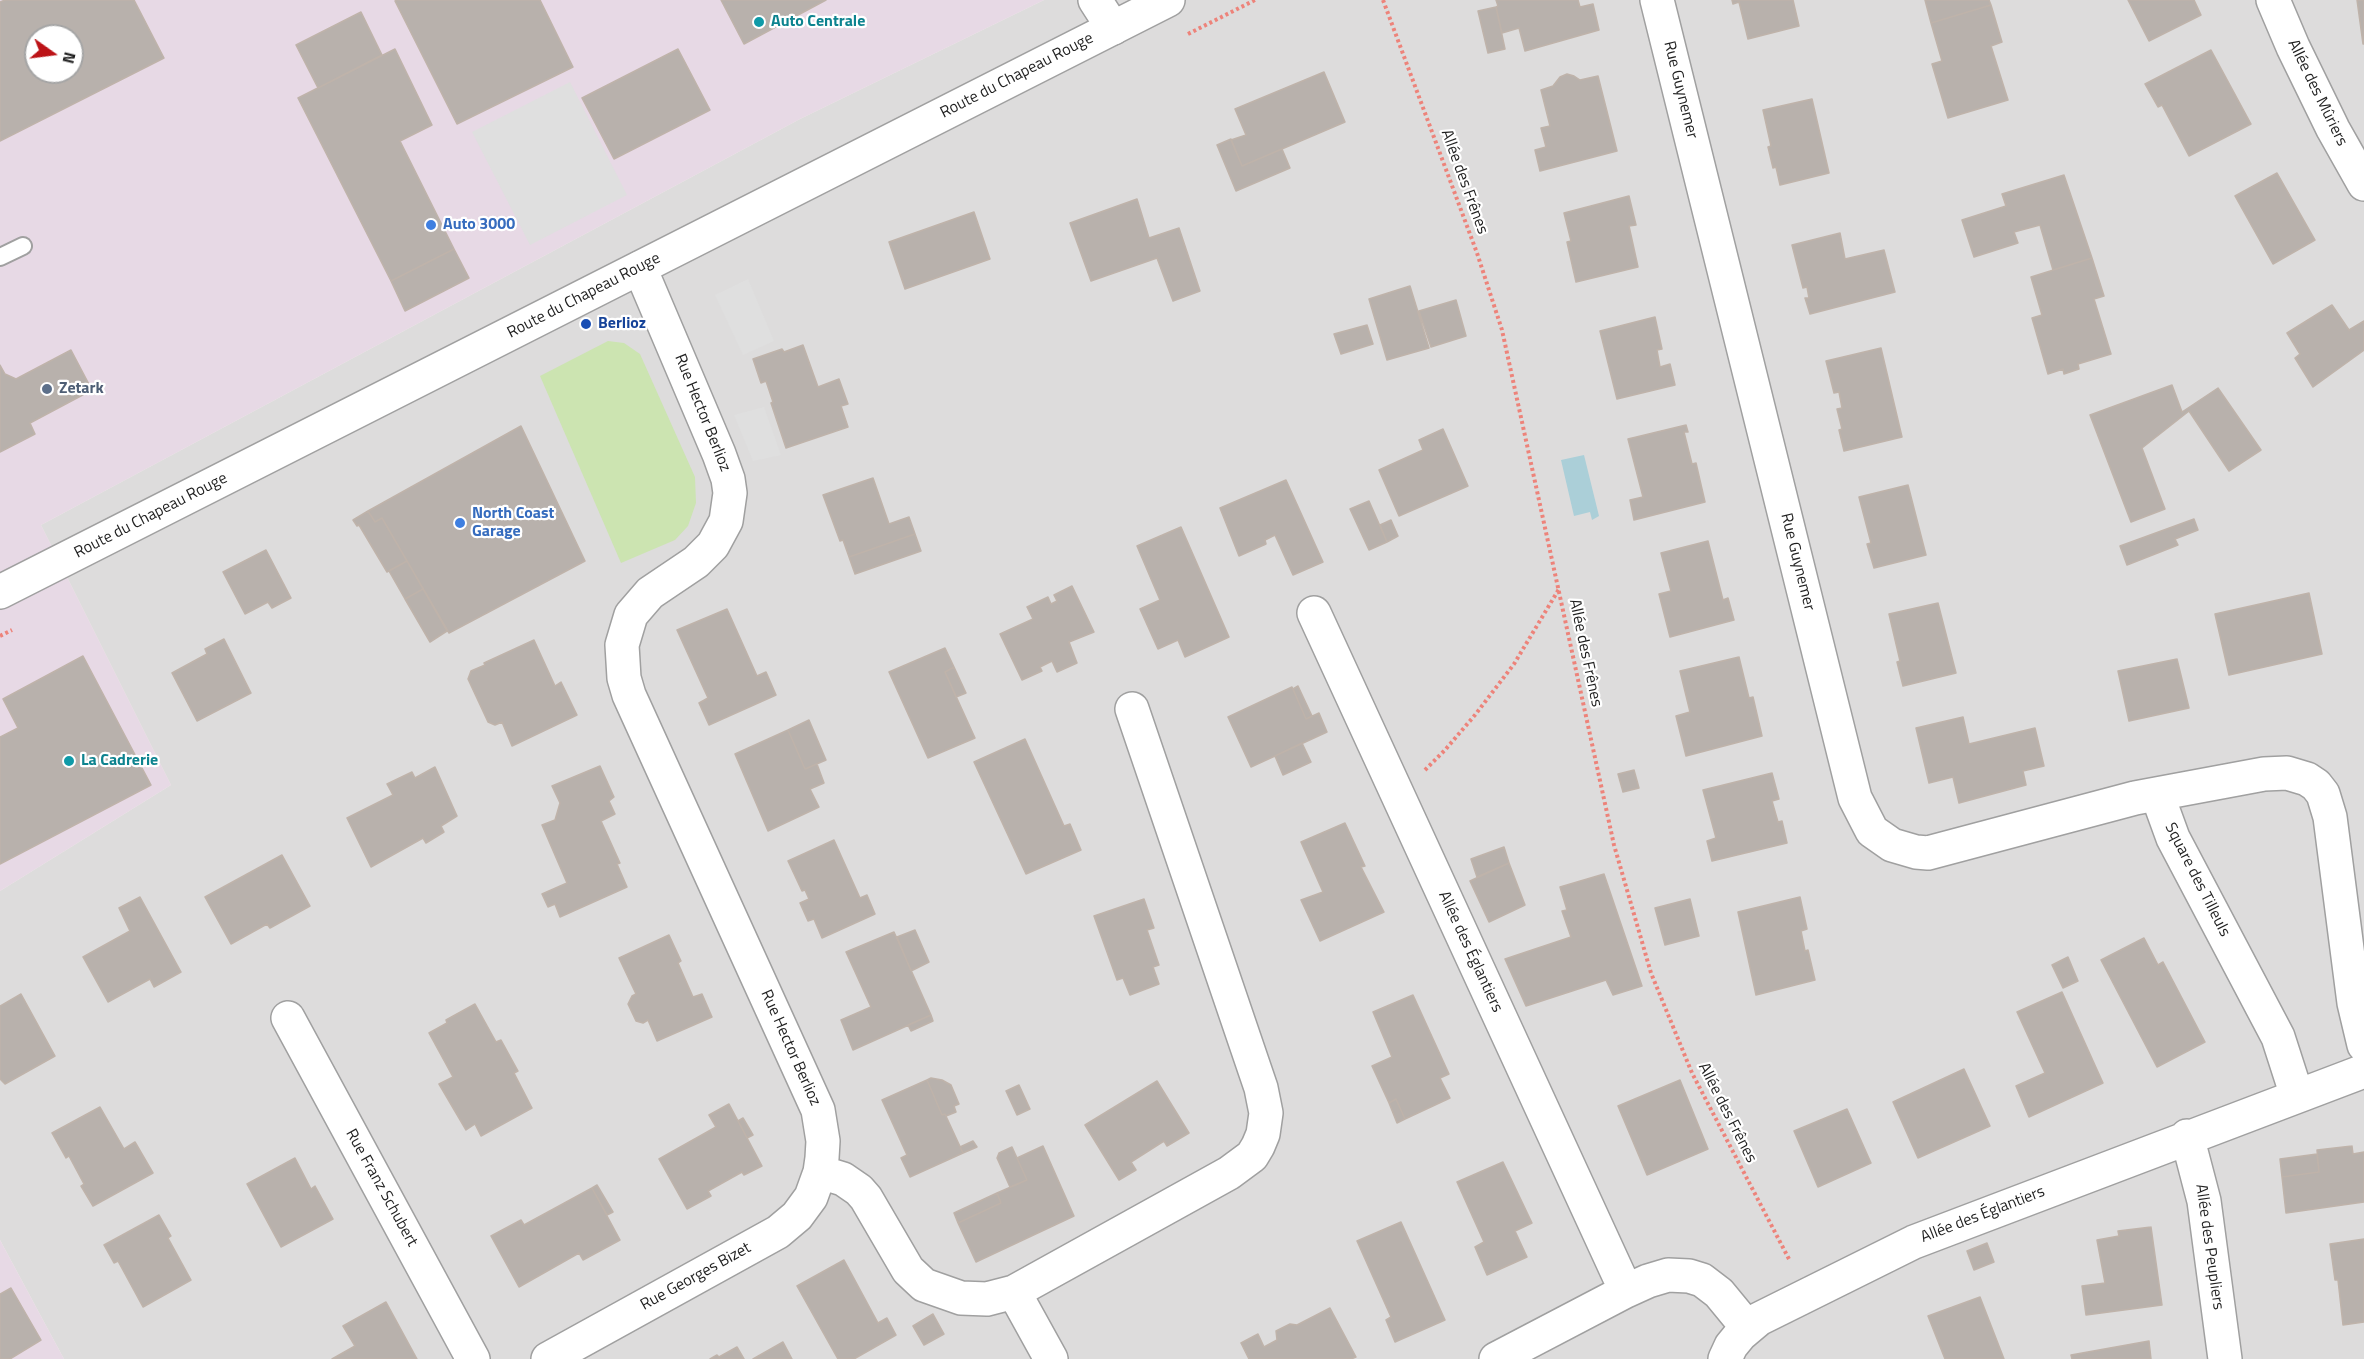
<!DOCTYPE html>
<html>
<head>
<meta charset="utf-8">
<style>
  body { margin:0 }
  #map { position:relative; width:2364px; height:1359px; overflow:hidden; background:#efece7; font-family:"Titillium Web",sans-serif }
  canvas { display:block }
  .north { position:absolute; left:24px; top:24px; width:60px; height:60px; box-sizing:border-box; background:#fff; border:2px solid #a5a5a5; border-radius:50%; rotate:104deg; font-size:16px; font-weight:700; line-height:24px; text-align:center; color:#1f1f1f }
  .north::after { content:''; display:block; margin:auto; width:21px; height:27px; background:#bc1317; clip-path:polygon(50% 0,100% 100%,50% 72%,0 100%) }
</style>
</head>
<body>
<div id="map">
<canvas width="2364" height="1359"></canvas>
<div class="north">N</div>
</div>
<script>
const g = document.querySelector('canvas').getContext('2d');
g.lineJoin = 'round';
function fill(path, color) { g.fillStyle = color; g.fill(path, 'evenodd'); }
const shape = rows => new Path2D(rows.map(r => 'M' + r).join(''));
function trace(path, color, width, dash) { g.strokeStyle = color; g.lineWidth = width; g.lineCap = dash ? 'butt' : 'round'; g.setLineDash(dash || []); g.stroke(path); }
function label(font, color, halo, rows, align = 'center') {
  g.font = font + ' "Titillium Web",sans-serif'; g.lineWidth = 4.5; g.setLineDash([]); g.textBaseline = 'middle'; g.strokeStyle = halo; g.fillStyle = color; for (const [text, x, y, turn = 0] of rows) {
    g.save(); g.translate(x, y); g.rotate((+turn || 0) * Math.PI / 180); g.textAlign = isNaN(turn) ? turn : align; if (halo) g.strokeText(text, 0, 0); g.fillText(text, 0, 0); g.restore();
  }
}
fill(shape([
  [1044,0,2364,0,2364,1359,64,1359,0,1240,0,891,171,785,41,525,800,119]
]), '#dddcdc');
fill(shape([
  [0,0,1044,0,800,119,41,525,171,785,0,891],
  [36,36,72,36,72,72,36,72],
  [0,1240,64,1359,0,1359]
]), '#e7d9e5');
fill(shape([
  [608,341,624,343,640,354,695,477,696,503,688,526,675,540,621,563,540,376]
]), '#cce4b1');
fill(shape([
  [570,82,627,195,530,245,472,132],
  [748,279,774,341,743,355,715,295],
  [764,407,781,455,753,461,734,415]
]), '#dfdfdf');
fill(shape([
  [1584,455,1599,516,1592,520,1590,512,1574,516,1561,460]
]), '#abcfd8');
const building = shape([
  [5,0,134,0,164,58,0,141,0,2,5,0],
  [36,36,72,36,72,72,36,72,36,36],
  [396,0,540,0,573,67,457,124,395,1,396,0],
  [721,0,826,0,744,44,721,0],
  [1496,0,1578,0,1580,7,1593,4,1599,30,1525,51,1519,28,1502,33,1496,7,1498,6,1496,0],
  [1732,0,1793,0,1799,26,1748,39,1739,2,1733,4,1732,0],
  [1925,0,1989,0,1991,5,1931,23,1925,0],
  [2128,0,2194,0,2201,15,2149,41,2128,0],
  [2357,0,2364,0,2364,44,2363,44,2357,0],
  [1991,5,2002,42,1991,46,2008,100,1948,118,1932,64,1942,61,1931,23,1991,5],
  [1496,7,1505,49,1488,53,1478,11,1496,7],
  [361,12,382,55,318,88,296,45,361,12],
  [395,49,432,125,400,141,454,249,391,281,298,98,395,49],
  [678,49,710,110,614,159,582,98,678,49],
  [2211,50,2251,124,2189,156,2162,105,2158,107,2145,84,2211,50],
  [1324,72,1345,122,1242,166,1231,140,1246,135,1235,109,1324,72],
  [1567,74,1574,76,1580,80,1598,76,1617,151,1540,171,1535,150,1546,147,1541,128,1550,126,1541,90,1553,86,1560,77,1567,74],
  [1812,99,1829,173,1780,185,1776,167,1773,168,1768,147,1771,146,1763,110,1812,99],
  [1231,139,1242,166,1282,149,1290,168,1236,191,1217,145,1231,139],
  [2277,173,2315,240,2273,264,2235,196,2277,173],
  [2064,175,2092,258,2053,270,2040,225,2014,232,2018,243,1974,257,1962,220,2006,206,2002,194,2064,175],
  [1629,196,1636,225,1629,226,1638,267,1576,282,1567,242,1571,241,1564,213,1629,196],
  [1137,199,1149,238,1179,228,1200,291,1173,301,1157,258,1091,281,1070,223,1137,199],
  [974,212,990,259,905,289,889,242,974,212],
  [1840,233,1845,259,1884,250,1895,292,1810,314,1805,298,1809,298,1807,287,1803,288,1792,245,1840,233],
  [454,249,469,278,405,311,391,281,454,249],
  [2092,258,2104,296,2094,299,2111,354,2078,364,2079,369,2064,374,2063,369,2048,374,2032,318,2042,315,2031,277,2092,258],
  [1410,286,1429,348,1387,360,1369,299,1410,286],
  [1456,300,1466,336,1431,347,1419,311,1456,300],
  [2332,305,2349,330,2364,321,2364,350,2313,387,2295,358,2300,354,2287,333,2332,305],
  [1655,317,1662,349,1657,350,1660,367,1670,364,1675,385,1617,399,1600,331,1655,317],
  [1367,325,1373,344,1341,354,1334,334,1367,325],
  [803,345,818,387,839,379,848,404,841,406,848,427,786,448,771,403,773,402,766,381,761,383,753,359,782,349,784,352,803,345],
  [1881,348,1902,437,1844,451,1839,430,1842,429,1837,409,1842,408,1839,392,1834,393,1826,361,1881,348],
  [71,350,92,390,30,423,35,434,0,452,0,365,5,374,16,379,71,350],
  [2172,385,2182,412,2218,388,2261,450,2229,471,2189,411,2142,448,2165,509,2131,522,2090,415,2172,385],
  [1686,425,1688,432,1684,432,1692,464,1696,463,1705,502,1634,520,1630,500,1643,497,1628,439,1686,425],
  [521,426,585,561,449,633,382,518,375,522,368,511,521,426],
  [1443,429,1468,486,1399,516,1379,470,1423,450,1419,440,1443,429],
  [873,478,889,524,909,517,915,534,849,557,843,540,840,541,823,495,873,478],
  [1286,480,1323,562,1293,575,1275,535,1265,540,1266,544,1239,556,1220,508,1286,480],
  [1908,485,1926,555,1874,568,1867,544,1871,543,1859,497,1908,485],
  [1369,501,1387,542,1369,550,1350,509,1369,501],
  [368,511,375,522,382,518,407,561,387,572,359,525,357,526,353,520,368,511],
  [2194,519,2198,530,2175,539,2178,545,2127,565,2120,546,2194,519],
  [1391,520,1398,536,1387,542,1380,525,1391,520],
  [1181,527,1229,637,1185,657,1178,640,1158,649,1140,609,1160,600,1137,546,1181,527],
  [915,534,921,551,855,574,849,557,915,534],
  [1708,541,1723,600,1728,598,1734,620,1670,637,1659,594,1671,591,1661,553,1708,541],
  [266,550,291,598,272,608,268,602,245,614,223,572,266,550],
  [407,561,423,589,405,599,389,571,407,561],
  [1072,586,1094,632,1069,642,1077,663,1057,672,1052,661,1040,667,1042,671,1022,680,1000,634,1033,619,1027,607,1048,597,1051,604,1057,601,1054,595,1072,586],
  [423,589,447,631,430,642,405,599,423,589],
  [2309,593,2322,654,2229,675,2215,614,2309,593],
  [1938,603,1956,673,1903,686,1897,662,1900,661,1889,614,1938,603],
  [727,609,757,676,766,672,776,695,709,725,699,703,708,698,677,630,727,609],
  [224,639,251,693,197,721,172,673,207,654,205,649,224,639],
  [534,640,555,686,561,682,577,715,512,746,502,722,495,725,488,722,468,679,471,671,485,665,484,663,534,640],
  [945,648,954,667,945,672,975,738,928,758,889,672,945,648],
  [83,656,151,785,0,864,0,737,18,728,3,699,83,656],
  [1739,657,1749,698,1753,697,1762,736,1686,756,1676,716,1690,712,1680,671,1739,657],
  [2177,659,2189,708,2129,721,2118,671,2177,659],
  [954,667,966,693,956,697,945,672,954,667],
  [1298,686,1312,716,1306,719,1293,689,1298,686],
  [1292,687,1306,719,1319,713,1327,732,1251,767,1228,717,1292,687],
  [1963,717,1969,744,2035,728,2044,766,2023,771,2026,785,1959,803,1953,777,1929,783,1916,728,1963,717],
  [809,720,826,760,805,769,788,730,809,720],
  [788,730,805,769,817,764,824,783,810,789,819,807,768,831,735,754,788,730],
  [1025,739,1064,826,1070,824,1081,850,1026,874,974,762,1025,739],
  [1302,743,1311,762,1283,775,1275,756,1302,743],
  [600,766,614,797,609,801,615,814,601,821,620,863,617,864,627,887,560,917,555,904,548,907,542,894,567,883,542,825,555,820,560,803,552,786,600,766],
  [435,767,457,816,441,826,444,832,426,843,423,838,371,867,347,818,393,795,387,784,412,772,415,778,435,767],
  [1634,770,1639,788,1623,792,1618,774,1634,770],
  [1772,773,1779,799,1772,801,1778,822,1782,821,1787,843,1712,861,1707,841,1716,838,1703,790,1772,773],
  [1345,823,1365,866,1361,867,1384,912,1320,941,1301,900,1323,892,1301,842,1345,823],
  [834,840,860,898,867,895,875,914,822,938,814,919,808,921,800,903,809,899,805,890,802,891,788,861,834,840],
  [1504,847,1509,863,1477,877,1471,859,1504,847],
  [282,855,310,906,270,928,267,924,231,944,205,897,282,855],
  [1509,863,1525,905,1489,922,1470,881,1509,863],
  [1604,874,1642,986,1613,995,1606,980,1526,1006,1505,959,1571,937,1562,911,1567,910,1560,887,1604,874],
  [140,897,181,972,154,987,150,979,108,1002,83,957,130,931,119,908,140,897],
  [1800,897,1807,929,1801,931,1805,951,1808,950,1815,980,1756,995,1738,912,1800,897],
  [1144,899,1154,928,1147,930,1159,965,1153,967,1159,984,1130,995,1123,978,1117,980,1094,916,1144,899],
  [1690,899,1699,936,1665,945,1655,908,1690,899],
  [915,930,929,962,911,971,897,937,915,930],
  [894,932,931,1015,853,1050,841,1020,871,1007,846,952,894,932],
  [669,935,681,961,678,963,693,997,702,994,712,1017,657,1041,648,1020,643,1023,636,1021,628,1004,632,996,636,994,619,958,669,935],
  [2144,938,2158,965,2163,962,2205,1042,2157,1067,2101,960,2144,938],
  [2068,957,2078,981,2063,988,2052,965,2068,957],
  [2062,992,2103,1083,2029,1117,2016,1086,2045,1073,2017,1012,2062,992],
  [21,994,55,1056,5,1084,0,1079,0,1006,21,994],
  [1413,995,1449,1074,1440,1078,1450,1098,1405,1119,1396,1099,1389,1103,1372,1066,1392,1057,1373,1012,1413,995],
  [475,1004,496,1042,501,1040,518,1071,514,1073,532,1108,481,1136,475,1124,466,1130,439,1084,453,1077,429,1033,447,1023,446,1020,475,1004],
  [931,1015,933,1021,911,1031,908,1025,931,1015],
  [1964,1069,1990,1126,1918,1158,1893,1102,1964,1069],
  [931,1078,942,1080,951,1085,959,1104,954,1106,956,1112,946,1116,945,1114,942,1115,927,1080,931,1078],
  [927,1080,942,1115,945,1114,963,1153,910,1177,901,1158,907,1155,882,1100,927,1080],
  [1680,1080,1708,1149,1647,1175,1618,1106,1680,1080],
  [1157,1081,1189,1133,1167,1146,1164,1141,1131,1162,1136,1170,1119,1180,1085,1125,1157,1081],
  [1019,1085,1030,1109,1017,1115,1006,1091,1019,1085],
  [1396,1099,1405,1119,1397,1123,1389,1103,1396,1099],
  [729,1104,762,1166,744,1175,742,1172,708,1191,711,1196,687,1209,659,1159,716,1127,709,1115,729,1104],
  [100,1107,124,1149,135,1142,153,1173,93,1206,81,1186,84,1184,69,1156,66,1158,52,1133,100,1107],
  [1847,1109,1871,1163,1818,1187,1794,1131,1847,1109],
  [743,1118,753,1135,747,1138,738,1121,743,1118],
  [973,1141,977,1147,963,1153,960,1147,973,1141],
  [1043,1146,1074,1216,976,1262,958,1223,1001,1203,997,1193,1027,1180,1017,1158,1043,1146],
  [2352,1146,2353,1154,2364,1152,2364,1202,2286,1213,2282,1177,2319,1172,2317,1150,2352,1146],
  [1012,1147,1027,1180,1010,1187,997,1158,999,1153,1012,1147],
  [2317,1154,2319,1172,2282,1177,2280,1159,2317,1154],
  [295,1158,311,1189,315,1186,333,1219,281,1247,247,1184,295,1158],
  [1503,1162,1532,1223,1515,1231,1527,1257,1487,1275,1475,1247,1484,1242,1457,1182,1503,1162],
  [597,1185,613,1212,607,1215,592,1188,597,1185],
  [592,1188,620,1240,583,1260,579,1253,519,1287,491,1236,521,1220,524,1225,592,1188],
  [997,1193,1001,1203,958,1223,954,1213,997,1193],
  [159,1215,171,1236,168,1238,191,1280,143,1307,118,1261,114,1263,104,1245,159,1215],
  [1401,1222,1445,1320,1395,1342,1386,1320,1391,1317,1357,1241,1401,1222],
  [2151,1227,2162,1305,2086,1315,2082,1286,2105,1283,2097,1240,2119,1236,2118,1231,2151,1227],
  [2364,1239,2364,1322,2343,1325,2338,1280,2335,1280,2330,1244,2364,1239],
  [1987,1243,1994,1262,1974,1270,1967,1251,1987,1243],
  [844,1260,878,1323,887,1318,896,1335,854,1359,838,1359,797,1286,844,1260],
  [11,1288,41,1340,10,1359,0,1359,0,1294,11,1288],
  [1980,1297,2004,1359,1945,1359,1928,1316,1980,1297],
  [386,1302,417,1359,332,1359,355,1346,343,1326,386,1302],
  [1330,1308,1356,1357,1351,1359,1249,1359,1241,1343,1258,1334,1264,1347,1277,1340,1276,1331,1290,1324,1297,1325,1330,1308],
  [933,1314,944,1334,924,1345,913,1326,933,1314],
  [2149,1341,2151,1359,2072,1359,2071,1355,2149,1341],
  [783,1342,792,1359,753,1359,783,1342],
  [737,1347,744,1359,710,1359,717,1355,719,1357,737,1347]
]);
fill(building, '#b8b1ac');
trace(building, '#bfb3aa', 1.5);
const service = shape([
  [0,257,23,246]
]);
const minor = shape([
  [1095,0,1113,28],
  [1657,0,1855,798,1872,831,1892,845,1916,852,1928,853,2135,798,2264,774,2287,773,2307,779,2316,785,2323,794,2330,817,2354,1003,2364,1045],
  [2273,0,2293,47,2333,129,2364,184],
  [1314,613,1626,1291],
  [2157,794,2173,838,2278,1037,2297,1096],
  [288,1018,473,1359],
  [2187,1136,2204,1201,2225,1359],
  [820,1172,843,1179,859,1190,866,1198,908,1270,924,1285,961,1298,987,1299,1014,1292,1229,1173,1252,1156,1258,1146,1263,1134,1266,1113,1261,1088,1132,709],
  [1014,1292,1051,1359],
  [548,1359,778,1232,797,1216,811,1197,820,1172,822,1158,823,1141,818,1110,629,695,624,678,622,645,631,615,650,593,696,562,713,545,726,521,730,493,728,479,719,454,640,268],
  [1496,1359,1626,1291,1648,1281,1668,1275,1689,1276,1702,1280,1719,1293,1747,1327],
  [1725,1359,1731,1346,1740,1335,1759,1319,1914,1242,2364,1071]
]);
const tertiary = shape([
  [0,592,1168,0]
]);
trace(service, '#a0a0a0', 20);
trace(minor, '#a0a0a0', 36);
trace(tertiary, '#a0a0a0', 36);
trace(shape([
  [1383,0,1477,253,1502,330,1614,845,1651,973,1692,1073,1790,1261],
  [1188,34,1255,0],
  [0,636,12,630],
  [1425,770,1445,750,1475,715,1514,664,1559,589]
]), '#ed837a', 4, [3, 3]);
trace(service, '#fff', 16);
trace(minor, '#fff', 33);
trace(tertiary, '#fff', 33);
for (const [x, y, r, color] of [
  [759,22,6,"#0f9aa8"],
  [431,225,6,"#3f7fe0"],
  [586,324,6,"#1a4fb4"],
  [47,389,6,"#5c6f8a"],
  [460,523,6,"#3f7fe0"],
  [69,761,6,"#0f9aa8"]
]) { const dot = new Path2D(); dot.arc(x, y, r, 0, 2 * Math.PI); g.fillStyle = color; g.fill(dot); trace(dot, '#fff', 2); }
label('bold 16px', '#0d838f', '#fff', [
  ["Auto Centrale",771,22],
  ["La Cadrerie",81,761]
], 'left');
label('16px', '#1f1f1f', '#fff', [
  ["Route du Chapeau Rouge",1017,76,-27],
  ["Rue Guynemer",1680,90,76],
  ["Allée des Mûriers",2317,93,64],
  ["Allée des Frênes",1464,182,70],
  ["Route du Chapeau Rouge",584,296,-27],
  ["Rue Hector Berlioz",702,413,68],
  ["Route du Chapeau Rouge",151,516,-27],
  ["Rue Guynemer",1797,562,76],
  ["Allée des Frênes",1585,653,78],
  ["Square des Tilleuls",2197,880,63],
  ["Allée des Églantiers",1470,952,65],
  ["Rue Hector Berlioz",790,1048,66],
  ["Allée des Frênes",1727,1113,63],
  ["Rue Franz Schubert",381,1188,61],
  ["Allée des Églantiers",1983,1215,-21],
  ["Allée des Peupliers",2209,1247,82],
  ["Rue Georges Bizet",696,1277,-29]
]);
label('bold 16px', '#366cbe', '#fff', [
  ["Auto 3000",443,225],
  ["North Coast",472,514],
  ["Garage",472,532]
], 'left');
label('bold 16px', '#164399', '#fff', [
  ["Berlioz",598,324]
], 'left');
label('bold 16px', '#4e5e75', '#fff', [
  ["Zetark",59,389]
], 'left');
</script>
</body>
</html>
